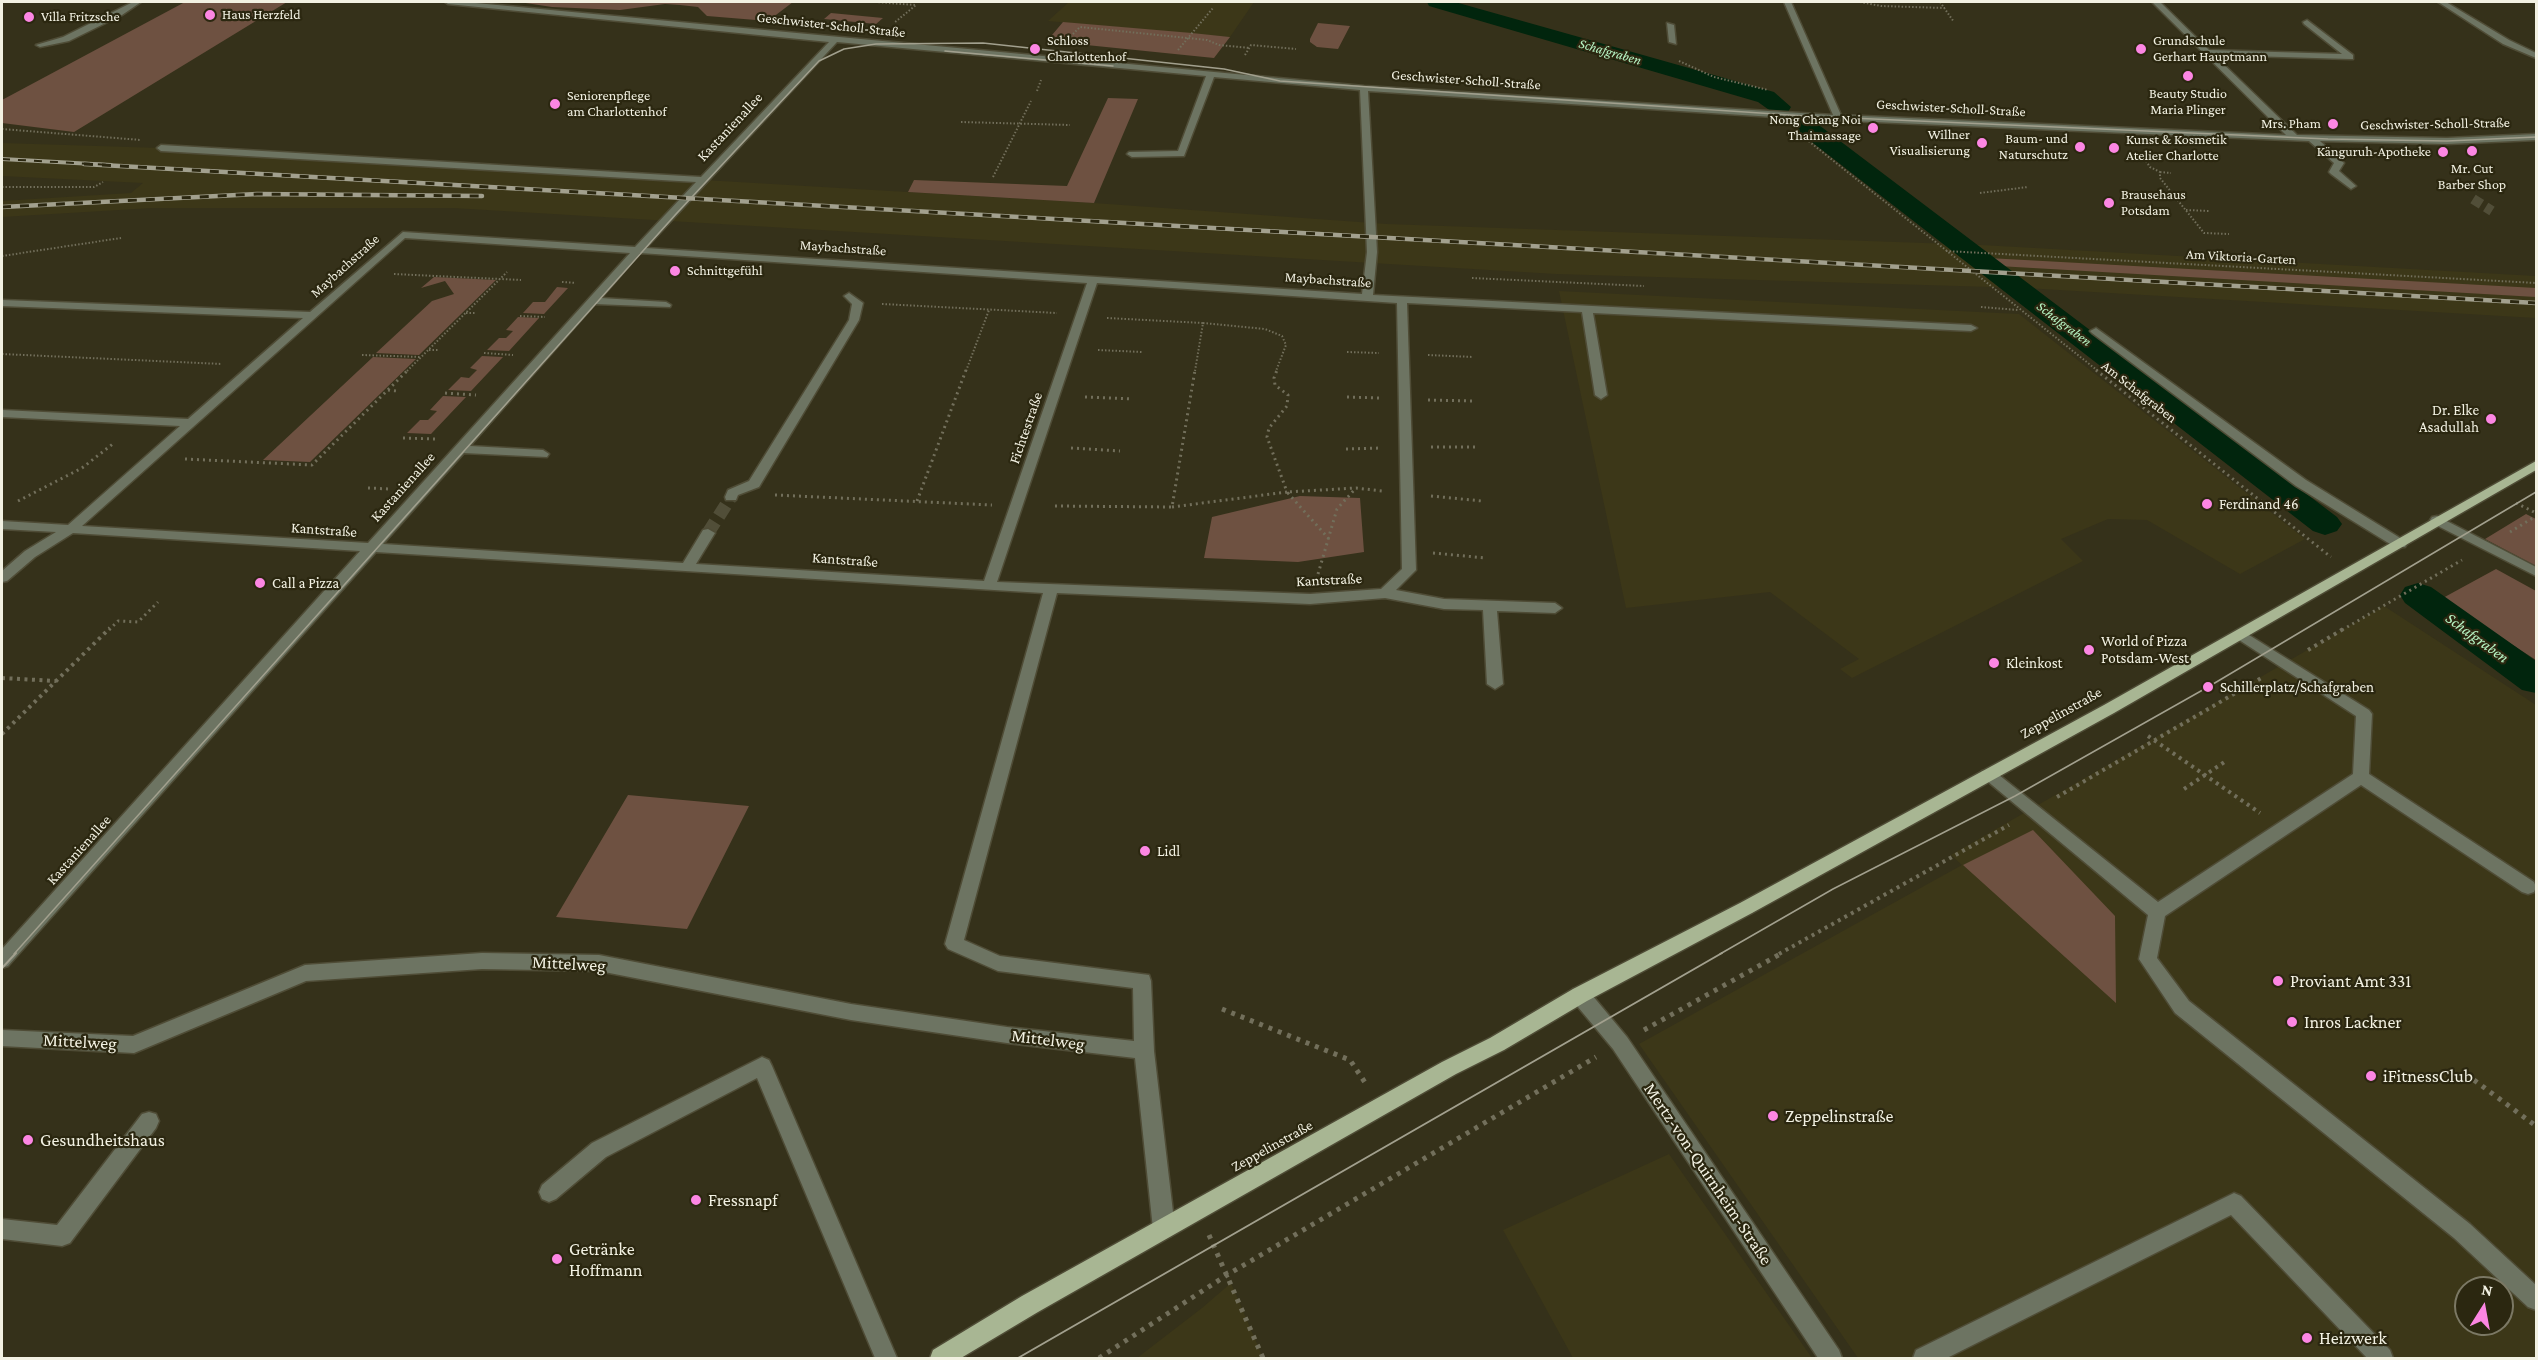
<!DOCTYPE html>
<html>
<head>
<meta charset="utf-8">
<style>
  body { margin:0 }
  #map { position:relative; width:2538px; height:1360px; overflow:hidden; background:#35311a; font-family:"Crimson Pro",serif }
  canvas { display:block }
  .frame { position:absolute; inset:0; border:3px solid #f2f1e2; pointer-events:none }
  .north { position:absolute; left:2454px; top:1276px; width:60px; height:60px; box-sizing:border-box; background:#2b2710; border:2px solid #7b7864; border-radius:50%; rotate:11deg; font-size:16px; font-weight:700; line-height:24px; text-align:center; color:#f2f1e2 }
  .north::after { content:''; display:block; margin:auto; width:21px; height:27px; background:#fc86e3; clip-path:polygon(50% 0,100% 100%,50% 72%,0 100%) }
</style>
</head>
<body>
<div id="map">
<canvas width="2538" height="1360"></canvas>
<div class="frame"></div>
<div class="north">N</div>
</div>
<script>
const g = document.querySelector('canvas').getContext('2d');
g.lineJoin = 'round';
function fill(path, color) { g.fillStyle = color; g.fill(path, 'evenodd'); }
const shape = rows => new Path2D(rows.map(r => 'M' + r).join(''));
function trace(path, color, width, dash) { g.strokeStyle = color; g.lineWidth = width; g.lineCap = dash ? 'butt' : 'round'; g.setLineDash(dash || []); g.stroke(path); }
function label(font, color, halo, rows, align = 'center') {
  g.font = font + ' "Crimson Pro",serif'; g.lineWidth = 4.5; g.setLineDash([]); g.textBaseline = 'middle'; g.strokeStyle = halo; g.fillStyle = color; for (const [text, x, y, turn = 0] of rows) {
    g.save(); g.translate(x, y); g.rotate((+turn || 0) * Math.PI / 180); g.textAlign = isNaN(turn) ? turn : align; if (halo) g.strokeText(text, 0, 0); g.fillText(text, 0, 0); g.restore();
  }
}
fill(shape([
  [1069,2,1254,2,1230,37,1048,21],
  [2,143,161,148,1094,203,1387,224,1981,245,2536,276,2536,318,2025,288,1556,274,453,208,152,208,2,217,2,201,131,193,143,183,2,176],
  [1559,291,2019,314,2305,539,2240,574,2147,520,2108,519,2061,539,2083,561,1852,678,1840,669,1859,659,1770,592,1626,608],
  [2384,606,2536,705,2536,1358,1858,1358,1639,1044,1962,865,1951,855],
  [2466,1288,2502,1288,2502,1324,2466,1324],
  [1669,1154,1812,1358,1573,1358,1503,1230],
  [1231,1283,1263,1358,1137,1358,1202,1308]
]), '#3c3718');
fill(shape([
  [185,2,287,2,74,132,2,123,2,100],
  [519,2,793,2,768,21,707,16,698,7,680,5,665,4,620,10,552,7],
  [831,13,883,18,876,24,824,19],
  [1063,22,1192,33,1230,37,1214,58,1047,41],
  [1318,23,1350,26,1338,49,1317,47,1310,42,1310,39],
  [1108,98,1138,99,1094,203,908,192,914,180,1067,186],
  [1988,258,2536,288,2536,297,1998,266],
  [434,277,496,280,419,355,376,353,432,301,454,294,445,281,421,288],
  [557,287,568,288,544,314,523,313,533,302,545,302],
  [518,317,539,318,509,351,487,350,499,338,506,338,513,331,506,330],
  [482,356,503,357,471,391,448,390,461,377,469,378,477,370,470,368],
  [373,357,416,359,310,462,263,460],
  [443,396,466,397,431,434,407,433,420,420,428,420,437,411,430,410],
  [1300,496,1360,498,1364,552,1298,562,1204,558,1212,517],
  [2526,514,2536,519,2536,566,2485,539],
  [2496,569,2536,591,2536,660,2441,599],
  [628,795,749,806,687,929,556,917],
  [2033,830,2115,916,2116,1003,1963,865]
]), '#6e5141');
fill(shape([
  [1427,2,1455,2,1774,92,1791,107,1788,112,1780,114,1772,112,1758,102,1429,6,1427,2],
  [1803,117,1811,119,2337,517,2342,524,2337,531,2325,535,2313,531,1795,129,1792,124,1795,119,1803,117],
  [2418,583,2431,587,2536,661,2536,693,2522,690,2405,603,2400,595,2405,587,2418,583]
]), '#01250d');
trace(shape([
  [2473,199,2492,211]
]), '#514e38', 10, [10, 5]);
trace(shape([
  [708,533,731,497]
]), '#514e38', 13, [13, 7]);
const minor = shape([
  [133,2,141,2,122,15,69,41,40,47,36,45,63,37,133,2],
  [445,2,465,2,1364,86,1833,115,1784,2,1791,2,1841,115,2286,135,2152,2,2160,2,2209,50,2342,54,2304,24,2303,22,2307,20,2353,55,2353,59,2350,59,2214,55,2297,135,2447,138,2536,134,2536,140,2447,144,2320,141,2344,163,2339,171,2356,186,2351,189,2331,174,2329,172,2334,163,2309,141,1805,119,1368,91,1377,252,1373,295,1971,325,1977,328,1971,331,1593,313,1607,395,1601,399,1595,395,1582,312,1407,303,1416,570,1396,590,1444,599,1555,603,1562,608,1555,613,1497,611,1503,684,1495,689,1487,684,1483,610,1444,609,1385,598,1310,604,1057,593,964,940,1000,956,1149,975,1151,981,1154,1051,1175,1229,1171,1236,1164,1239,1157,1236,1153,1229,1135,1058,1007,1043,851,1020,599,971,482,969,306,981,134,1053,2,1046,2,1030,133,1036,305,965,482,953,599,955,851,1004,1007,1027,1134,1041,1133,988,998,971,948,949,945,944,1043,593,376,552,8,966,2,968,2,949,360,551,73,533,35,557,7,581,2,582,2,571,25,551,56,532,2,529,2,521,68,525,180,426,2,417,2,410,188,419,303,318,2,306,2,300,310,312,403,232,635,247,696,182,161,151,157,148,161,145,701,177,829,42,448,4,445,2],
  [837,42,1206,76,1178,151,1129,152,1127,154,1132,157,1184,156,1214,77,1360,90,1367,252,1362,294,646,248,837,42],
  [405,238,630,253,368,543,82,526,405,238],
  [640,253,1087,283,984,581,696,564,715,533,708,529,703,530,683,563,383,544,464,453,547,457,549,454,543,450,470,446,595,304,670,307,671,305,666,302,601,298,640,253],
  [1097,283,1397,303,1402,569,1381,589,1310,594,997,582,1097,283],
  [2438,2,2446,2,2509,40,2536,53,2536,58,2503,44,2438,2],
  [1667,23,1674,25,1676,44,1669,42,1667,23],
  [849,293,863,303,859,320,759,487,738,495,736,500,726,500,725,497,728,490,749,481,849,320,852,304,844,296,849,293],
  [2096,328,2306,480,2405,541,2407,544,2405,547,2395,547,2296,486,2092,333,2090,331,2096,328],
  [2437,516,2536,567,2536,576,2432,523,2430,520,2432,517,2437,516],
  [2241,630,2369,710,2372,714,2369,774,2534,882,2536,887,2534,892,2528,894,2522,892,2361,785,2165,916,2157,958,2189,1001,2470,1224,2536,1285,2536,1310,2528,1307,2454,1238,2175,1013,2139,959,2148,915,1980,775,1982,771,1994,771,2158,902,2353,774,2356,716,2236,638,2234,635,2236,632,2241,630],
  [1580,987,1587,989,1627,1037,1839,1350,1842,1358,1818,1358,1613,1049,1573,1001,1571,995,1573,989,1580,987],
  [762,1057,769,1060,772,1066,897,1358,875,1358,757,1078,606,1157,556,1199,549,1202,542,1199,539,1192,542,1185,592,1143,762,1057],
  [149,1112,156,1114,159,1121,156,1128,70,1243,62,1246,2,1239,2,1219,57,1225,142,1114,149,1112],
  [2234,1193,2241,1196,2390,1350,2393,1358,2367,1358,2231,1215,1947,1358,1913,1358,1916,1350,2234,1193]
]);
const major = shape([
  [2536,461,2536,470,2114,713,1752,913,1587,1001,1504,1050,1456,1074,1038,1312,961,1358,930,1358,933,1350,1022,1296,1442,1062,1490,1038,1573,989,1740,903,2104,705,2536,461]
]);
trace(minor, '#4f4c36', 3);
trace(major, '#4f4c36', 3);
trace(shape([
  [875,2,916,5,894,23],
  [1860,2,1881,6,1945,8],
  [1940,2,1954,22],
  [1068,39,1080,27,1207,40,1219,45,1250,48],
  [1178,50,1213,8],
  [1245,55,1251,45,1296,49],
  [1679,61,1714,77,1768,90],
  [1037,91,1041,80],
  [961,122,1070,125],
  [2,129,141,140],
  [1806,139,2098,371],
  [2144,158,2150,167,2160,172,2160,178,2204,233,2229,234],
  [2160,172,2171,173],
  [993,177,1031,101],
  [2,187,94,187,103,182],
  [1980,193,2028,187],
  [2186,210,2209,211],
  [1946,251,2536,283],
  [2,256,121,238],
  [394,274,521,280],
  [1472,278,1644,286],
  [562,282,576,283],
  [882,304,1057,313],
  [1981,307,2018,310],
  [466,313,475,313],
  [520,316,545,317],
  [1107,318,1203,323,1195,371],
  [1203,323,1265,329,1282,336,1286,345,1276,371],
  [429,350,438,350],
  [1098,350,1142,352],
  [1347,352,1379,353],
  [484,353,513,355],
  [2,354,222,364],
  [362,355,421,357],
  [1428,355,1473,357],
  [407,371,507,272],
  [966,371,989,310]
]), '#726f5b', 2, [1.5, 2]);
trace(shape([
  [2096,370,2331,557],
  [388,390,397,391],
  [445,393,476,395],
  [1085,397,1132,399],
  [1347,397,1379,398],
  [1428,400,1475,401],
  [403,438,435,439],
  [1431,447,1478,447],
  [1071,448,1120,451],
  [1346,449,1382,448],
  [185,459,312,465,408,370],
  [368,488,390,489],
  [775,495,992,505],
  [1431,496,1482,501],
  [18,501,82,468,114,443],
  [917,501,966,370],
  [2516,503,2536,513],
  [1055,506,1172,507,1195,370],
  [1172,507,1287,492,1267,437,1269,428,1287,406,1288,395,1275,385,1274,378,1277,370],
  [2510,532,2536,516],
  [1329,539,1287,492,1356,488,1382,491],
  [1433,553,1486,558],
  [1318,574,1337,509,1355,489],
  [109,630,118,621,138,622,158,602],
  [2342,630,2462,560]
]), '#726f5b', 3, [2, 4]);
trace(shape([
  [2308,650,2345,628],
  [2,678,56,681],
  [2,734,110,628],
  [2148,736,2260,813],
  [2184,789,2226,761],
  [2057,797,2263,677],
  [1779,954,2009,825]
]), '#726f5b', 4, [3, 4.5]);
trace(shape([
  [1222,1009,1350,1060,1366,1084],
  [1644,1030,1782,953],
  [2474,1080,2536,1126],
  [1209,1235,1263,1358],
  [1099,1358,1227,1275,1596,1057]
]), '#726f5b', 5, [4, 6]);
fill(minor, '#6d7462');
fill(major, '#a8b693');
trace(shape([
  [945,51,1113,66],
  [14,954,676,214,819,61,844,49,876,44,983,43,1224,69,1280,81,1805,116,2328,139,2447,141,2536,137],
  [1720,954,1833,889,2015,796,2208,687,2536,492]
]), '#a2a08e', 1.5);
trace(shape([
  [2,968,16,953],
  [1018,1358,1722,953]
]), '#a2a08e', 2);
const railFar1 = shape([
  [2,159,111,165]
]);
const rail = shape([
  [84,164,2536,303],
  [2,207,257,194,482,196]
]);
trace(railFar1, '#a2a08e', 4);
trace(rail, '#a2a08e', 4.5);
trace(railFar1, '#2b2710', 2, [8]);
trace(rail, '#2b2710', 3, [9]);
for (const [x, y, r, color] of [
  [210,15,6,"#fc86e3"],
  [29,17,6,"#fc86e3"],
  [1035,49,6,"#fc86e3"],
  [2141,49,6,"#fc86e3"],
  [2188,76,6,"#fc86e3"],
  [555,104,6,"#fc86e3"],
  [2333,124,6,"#fc86e3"],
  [1873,128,6,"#fc86e3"],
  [1982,143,6,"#fc86e3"],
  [2080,147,6,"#fc86e3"],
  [2114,148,6,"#fc86e3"],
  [2472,151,6,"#fc86e3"],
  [2443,152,6,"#fc86e3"],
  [2109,203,6,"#fc86e3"],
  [675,271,6,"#fc86e3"],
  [2491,419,6,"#fc86e3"],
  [2207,504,6,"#fc86e3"],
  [260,583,6,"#fc86e3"],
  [2089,650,6,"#fc86e3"],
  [1994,663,6,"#fc86e3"],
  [2208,687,6,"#fc86e3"],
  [1145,851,6,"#fc86e3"],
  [2278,981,6,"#fc86e3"],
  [2292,1022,6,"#fc86e3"],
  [2371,1076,6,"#fc86e3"],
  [1773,1116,6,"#fc86e3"],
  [28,1140,6,"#fc86e3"],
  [696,1200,6,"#fc86e3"],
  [557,1259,6,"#fc86e3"],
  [2307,1338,6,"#fc86e3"]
]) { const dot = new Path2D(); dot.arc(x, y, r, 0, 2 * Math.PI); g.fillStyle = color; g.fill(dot); trace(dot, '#2b2710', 2); }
label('14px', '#f2f1e2', '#2b2710', [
  ["Haus Herzfeld",222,15],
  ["Villa Fritzsche",41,17],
  ["Schloss",1047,41],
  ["Charlottenhof",1047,57],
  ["Grundschule",2153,41],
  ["Gerhart Hauptmann",2153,57],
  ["Beauty Studio",2188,94,"center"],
  ["Maria Plinger",2188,110,"center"],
  ["Seniorenpflege",567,96],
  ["am Charlottenhof",567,112],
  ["Nong Chang Noi",1861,120,"right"],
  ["Thaimassage",1861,136,"right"],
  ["Mrs. Pham",2321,124,"right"],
  ["Willner",1970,135,"right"],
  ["Visualisierung",1970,151,"right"],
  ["Baum- und",2068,139,"right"],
  ["Naturschutz",2068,155,"right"],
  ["Kunst & Kosmetik",2126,140],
  ["Atelier Charlotte",2126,156],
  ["Känguruh-Apotheke",2431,152,"right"],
  ["Mr. Cut",2472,169,"center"],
  ["Barber Shop",2472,185,"center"],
  ["Brausehaus",2121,195],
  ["Potsdam",2121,211],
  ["Schnittgefühl",687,271]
], 'left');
label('14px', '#f2f1e2', '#2b2710', [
  ["Geschwister-Scholl-Straße",831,25,6],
  ["Geschwister-Scholl-Straße",1466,80,4],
  ["Geschwister-Scholl-Straße",1951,108,3],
  ["Geschwister-Scholl-Straße",2435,124,-1],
  ["Maybachstraße",843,248,4],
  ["Am Viktoria-Garten",2241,257,3],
  ["Maybachstraße",345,266,-42],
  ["Maybachstraße",1328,280,4],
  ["Am Schafgraben",2139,392,38]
]);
label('italic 14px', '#b8f6c5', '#2b2710', [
  ["Schafgraben",1610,52,16],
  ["Schafgraben",2064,324,37]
]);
label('15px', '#f2f1e2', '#2b2710', [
  ["Kastanienallee",730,127,-47],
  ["Fichtestraße",1026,428,-71],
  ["Kastanienallee",403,487,-48],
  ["Kantstraße",324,530,4],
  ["Kantstraße",845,560,4],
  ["Kantstraße",1329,580,-3],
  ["Zeppelinstraße",2061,713,-29],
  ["Kastanienallee",79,850,-48],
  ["Zeppelinstraße",1272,1146,-29]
]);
label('15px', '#f2f1e2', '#2b2710', [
  ["Dr. Elke",2479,410,"right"],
  ["Asadullah",2479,427,"right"],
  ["Ferdinand 46",2219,504],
  ["Call a Pizza",272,583],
  ["World of Pizza",2101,641],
  ["Potsdam-West",2101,658],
  ["Kleinkost",2006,663],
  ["Schillerplatz/Schafgraben",2220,687],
  ["Lidl",1157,851]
], 'left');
label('italic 16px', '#b8f6c5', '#2b2710', [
  ["Schafgraben",2477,638,36]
]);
label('18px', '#f2f1e2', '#2b2710', [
  ["Mittelweg",569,964,3],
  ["Mittelweg",1048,1040,7],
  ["Mittelweg",80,1042,3],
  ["Mertz-von-Quirnheim-Straße",1708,1174,56]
]);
label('18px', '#f2f1e2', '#2b2710', [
  ["Proviant Amt 331",2290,981],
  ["Inros Lackner",2304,1022],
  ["iFitnessClub",2383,1076],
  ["Zeppelinstraße",1785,1116],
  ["Gesundheitshaus",40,1140],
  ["Fressnapf",708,1200],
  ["Getränke",569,1249],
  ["Hoffmann",569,1270],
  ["Heizwerk",2319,1338]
], 'left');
</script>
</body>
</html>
